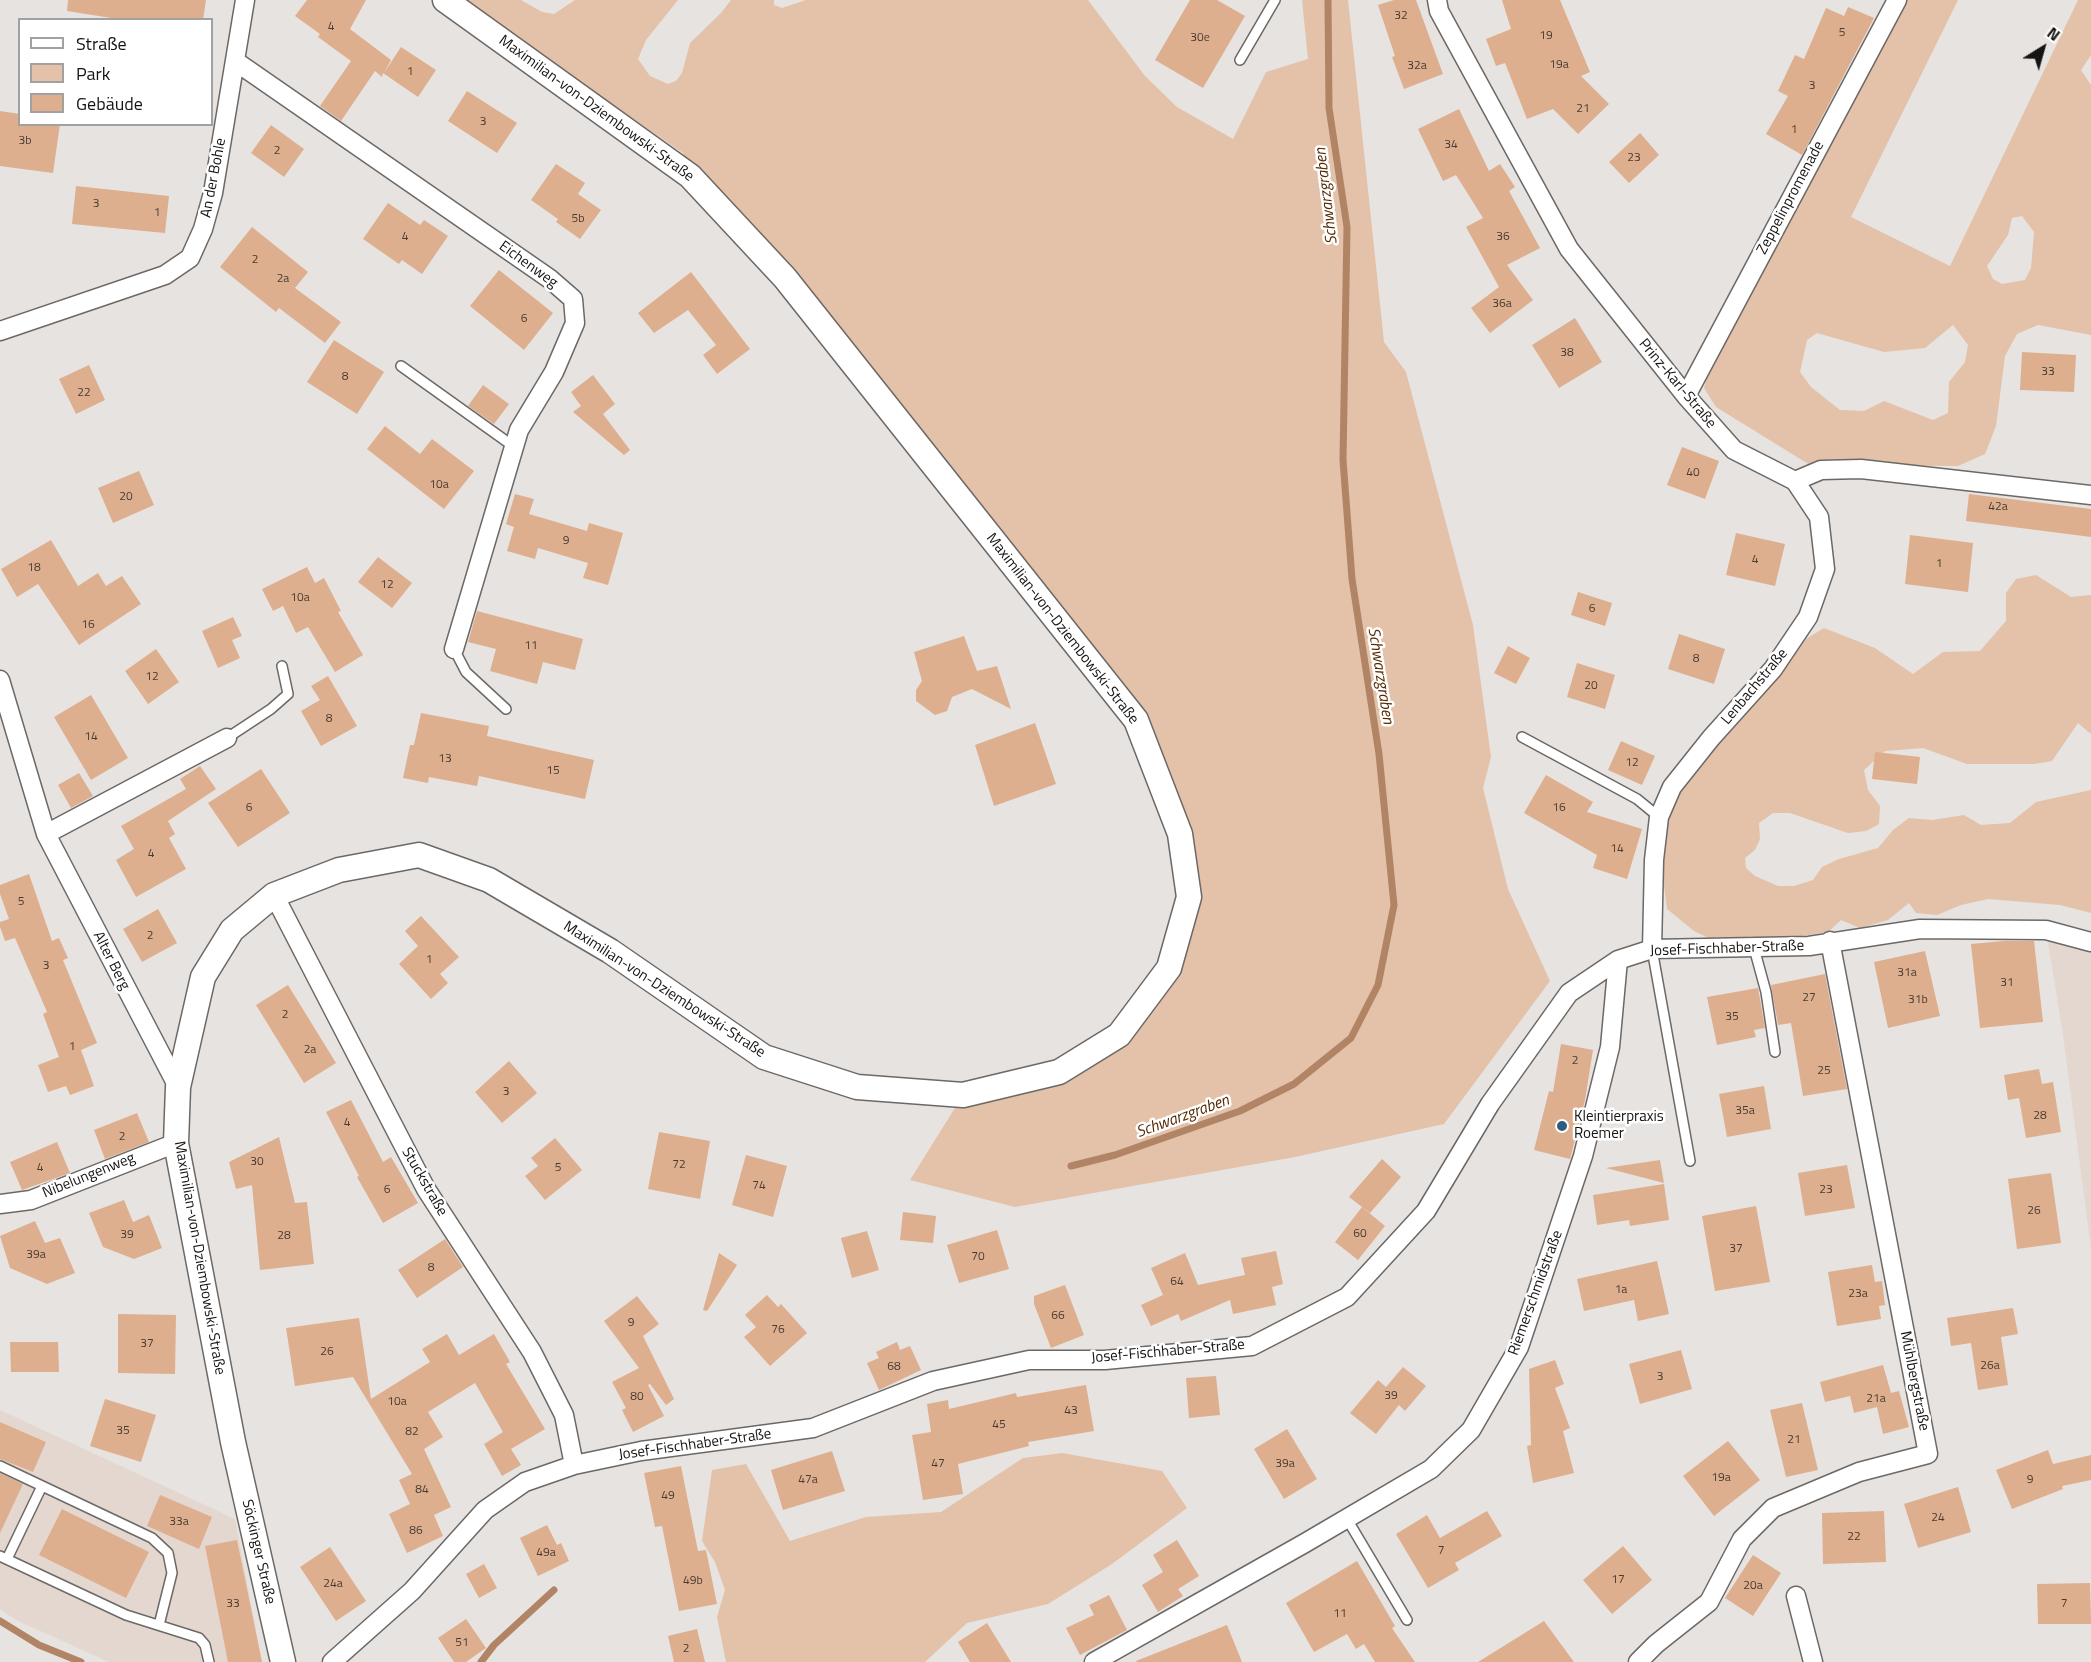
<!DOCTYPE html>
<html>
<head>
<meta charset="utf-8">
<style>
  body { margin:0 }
  #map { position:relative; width:2091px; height:1662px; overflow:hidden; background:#e7e3e0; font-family:"Titillium Web",sans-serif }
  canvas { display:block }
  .legend { position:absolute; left:18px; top:18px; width:195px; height:108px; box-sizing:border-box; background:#fff; border:2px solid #a2a1a1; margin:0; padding:8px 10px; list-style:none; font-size:18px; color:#161413 }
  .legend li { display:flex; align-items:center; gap:12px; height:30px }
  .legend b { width:30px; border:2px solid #a2a1a1 }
  .north { position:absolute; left:2013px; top:18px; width:60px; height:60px; -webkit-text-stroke:4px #fff; paint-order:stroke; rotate:37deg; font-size:16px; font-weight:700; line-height:24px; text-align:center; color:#161413 }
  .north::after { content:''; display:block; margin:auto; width:21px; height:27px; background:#161413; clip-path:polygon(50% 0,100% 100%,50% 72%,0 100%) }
</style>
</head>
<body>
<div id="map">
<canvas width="2091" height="1662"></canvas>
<ul class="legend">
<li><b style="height:8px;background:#fff"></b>Straße</li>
<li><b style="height:16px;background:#e4c1a9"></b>Park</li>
<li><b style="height:16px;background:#ddaf8e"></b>Gebäude</li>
</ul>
<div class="north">N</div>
</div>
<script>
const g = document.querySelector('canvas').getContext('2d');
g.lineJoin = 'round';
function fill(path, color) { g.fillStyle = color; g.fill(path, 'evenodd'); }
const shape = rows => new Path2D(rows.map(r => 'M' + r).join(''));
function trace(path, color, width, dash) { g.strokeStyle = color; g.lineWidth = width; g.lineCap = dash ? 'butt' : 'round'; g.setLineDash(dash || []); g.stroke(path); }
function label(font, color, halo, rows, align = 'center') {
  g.font = font + ' "Titillium Web",sans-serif'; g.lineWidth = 5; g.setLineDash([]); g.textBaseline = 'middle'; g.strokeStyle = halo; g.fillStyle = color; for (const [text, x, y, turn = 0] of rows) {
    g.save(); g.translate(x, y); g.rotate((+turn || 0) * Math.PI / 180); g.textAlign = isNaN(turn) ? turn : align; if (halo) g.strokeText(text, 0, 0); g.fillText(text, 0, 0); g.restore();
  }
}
fill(shape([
  [2046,930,2091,942,2091,1249,2063,1035],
  [0,1410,235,1519,262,1662,109,1662,16,1620,0,1609]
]), '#e3d7d0');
fill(shape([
  [461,0,521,0,542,12,554,14,575,0,678,0,646,40,638,59,650,76,668,84,676,81,682,73,690,43,721,13,731,0,774,0,774,5,782,8,806,0,1088,0,1145,76,1177,107,1233,139,1266,72,1308,59,1302,0,1348,0,1384,342,1406,372,1473,625,1491,757,1483,788,1508,889,1550,981,1444,1124,1295,1157,1015,1207,910,1180,963,1095,1059,1072,1119,1035,1169,968,1189,897,1141,732,690,176,683,153],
  [1903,0,1958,0,1851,217,1950,266,2078,0,2091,0,2091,55,2081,70,2091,85,2091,335,2038,325,2017,334,2005,356,1996,426,1985,454,1958,466,1810,465,1716,407,1704,388,1712,359],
  [2022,216,2034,232,2031,268,2025,280,2002,284,1993,279,1987,266,2008,235,2012,218],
  [1953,325,1968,345,1965,362,1949,382,1948,413,1933,420,1884,401,1864,411,1840,410,1811,387,1800,372,1807,340,1817,333,1884,352,1925,348],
  [2036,575,2071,597,2091,595,2091,734,2078,723,2052,761,2034,764,1967,764,1923,748,1885,751,1864,770,1868,790,1880,806,1879,824,1866,831,1848,833,1790,813,1773,813,1759,823,1760,839,1755,850,1745,858,1746,868,1755,876,1778,886,1794,886,1813,880,1822,867,1839,859,1878,848,1893,830,1909,818,1932,820,1964,815,1981,825,2010,823,2036,802,2091,790,2091,913,2060,905,1988,899,1961,905,1937,915,1916,913,1909,903,1888,920,1860,928,1841,920,1828,932,1762,942,1752,936,1719,943,1694,931,1667,909,1661,862,1663,829,1676,795,1730,726,1806,639,1824,628,1875,648,1913,674,1943,652,1980,651,2006,621,2006,593,2016,579],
  [1062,1453,1162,1471,1187,1508,1112,1564,1048,1604,967,1623,925,1662,726,1662,717,1617,725,1590,715,1562,702,1541,712,1470,746,1464,790,1541,866,1517,941,1512,1023,1458]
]), '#e4c1a9');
trace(shape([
  [1071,1166,1115,1155,1240,1111,1294,1084,1351,1038,1378,985,1394,905,1379,754,1352,579,1343,460,1347,227,1329,108,1328,0],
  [0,1621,39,1645,81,1662],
  [481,1662,494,1645,554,1590]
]), '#b08465', 7);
fill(shape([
  [68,0,206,0,203,20,124,20,67,11],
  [307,0,366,0,350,29,391,60,384,73,401,47,436,70,418,97,383,73,382,77,375,71,341,121,320,106,351,61,318,37,320,34,295,16],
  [1190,0,1217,0,1245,16,1203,88,1155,60],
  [1394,0,1416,0,1443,74,1404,89,1392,57,1395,56,1378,5],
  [1502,0,1560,0,1590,72,1581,76,1609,104,1578,134,1553,109,1527,119,1505,63,1496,66,1486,39,1511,29],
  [1848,7,1874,18,1802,155,1766,134,1788,96,1778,91,1795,55,1804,59,1826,8,1844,16],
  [467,91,517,123,497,153,448,121],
  [1459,109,1489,171,1500,164,1515,187,1509,191,1540,248,1507,265,1533,300,1490,333,1471,308,1499,287,1466,227,1483,218,1456,175,1443,181,1418,129],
  [0,111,20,114,20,124,60,124,53,173,0,166],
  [271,125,304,149,284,177,251,153],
  [1640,133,1659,155,1629,183,1609,162],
  [556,164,585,183,578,194,601,210,580,239,556,222,558,219,531,200],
  [76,186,169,196,165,233,72,224],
  [388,203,420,225,424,220,448,236,422,274,402,260,399,264,363,239],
  [252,227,308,272,295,288,341,322,325,343,279,308,276,312,220,267],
  [499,270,553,313,524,350,470,306],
  [691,272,750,349,717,374,703,355,716,345,688,310,654,333,638,313],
  [1575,318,1602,362,1559,388,1532,345],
  [334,340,384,372,357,414,307,382],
  [2022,352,2076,355,2074,392,2020,390],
  [89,365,105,400,76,414,59,379],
  [593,375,615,404,603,414,630,450,624,455,573,412,581,406,571,392],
  [483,385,509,404,494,424,468,406],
  [385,426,420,454,432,439,474,471,444,509,367,449],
  [1682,447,1719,461,1705,499,1667,485],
  [139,471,154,505,113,523,98,488],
  [515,494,534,499,529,514,587,531,589,523,623,533,608,585,583,578,588,563,538,548,535,559,507,551,514,527,506,524],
  [1969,494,2091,509,2091,537,1966,521],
  [1736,533,1785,544,1775,586,1726,575],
  [1910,535,1973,543,1968,592,1905,584],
  [51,540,78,586,98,573,106,586,122,576,141,604,79,645,38,584,17,597,1,569],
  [378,557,412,583,392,608,358,582],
  [307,567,315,583,324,578,341,611,338,612,363,655,335,672,308,627,296,633,283,606,273,611,262,589],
  [1578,592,1612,603,1605,626,1571,615],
  [477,611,583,639,575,670,543,662,537,684,490,671,496,649,468,642],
  [233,617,242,636,232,640,240,658,218,668,202,631],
  [1679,634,1725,649,1714,684,1668,669],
  [964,636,977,671,997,666,1011,709,972,689,952,697,947,711,935,715,916,701,916,690,922,681,914,652],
  [1508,646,1530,658,1516,684,1494,673],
  [156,649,179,682,148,704,125,671],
  [1577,663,1615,675,1605,709,1567,697],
  [328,676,357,726,321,746,301,711,320,700,311,686],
  [91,695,128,758,91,780,54,717],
  [421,713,489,726,487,736,594,760,585,799,479,776,477,786,429,777,428,783,403,778,410,745,414,745],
  [1035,723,1056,784,994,806,975,745],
  [1621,741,1655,756,1642,785,1608,770],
  [1875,752,1920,757,1917,784,1872,779],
  [200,766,216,789,168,821,175,834,169,838,186,869,136,897,116,860,134,849,121,826,186,789,180,779],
  [261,769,290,813,238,847,208,803],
  [79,773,93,796,71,808,58,785],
  [1546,775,1593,802,1587,812,1642,829,1627,879,1593,868,1597,855,1524,813],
  [29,874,52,941,59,938,68,958,63,960,97,1043,81,1050,94,1086,70,1095,66,1086,48,1092,38,1065,59,1057,43,1014,47,1012,15,938,5,941,0,927,0,922,9,919,0,894,0,885],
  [158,909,177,943,142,962,123,929],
  [421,916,459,957,440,974,448,983,431,999,399,964,418,946,405,931],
  [2004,941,2034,941,2043,1022,1980,1028,1971,944],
  [1925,951,1940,1016,1888,1028,1874,962],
  [1825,974,1847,1089,1803,1096,1791,1023,1778,1025,1771,985],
  [288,985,336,1063,304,1083,256,1005],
  [1758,988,1765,1028,1754,1030,1756,1037,1717,1045,1707,997],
  [1561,1044,1593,1050,1585,1100,1570,1159,1534,1150,1549,1091,1553,1092],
  [509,1061,537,1093,502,1123,475,1092],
  [2039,1069,2042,1084,2053,1082,2061,1132,2026,1138,2019,1098,2008,1100,2004,1075],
  [1764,1086,1771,1129,1727,1137,1719,1094],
  [351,1100,383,1162,391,1157,418,1203,383,1223,357,1177,359,1176,326,1112],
  [137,1113,149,1142,105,1159,94,1130],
  [659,1132,710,1141,700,1199,648,1189],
  [279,1137,295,1203,307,1202,314,1264,260,1270,252,1185,236,1189,229,1162],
  [555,1138,582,1170,545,1200,525,1176,538,1166,531,1158],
  [57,1142,70,1173,22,1190,10,1162],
  [746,1155,787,1166,773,1217,732,1205],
  [1382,1159,1401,1177,1370,1213,1349,1197],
  [1660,1160,1664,1183,1606,1168],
  [1847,1165,1855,1208,1805,1216,1798,1173],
  [2051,1173,2061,1243,2017,1249,2008,1179],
  [1664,1184,1669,1220,1630,1226,1629,1220,1597,1225,1593,1195],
  [124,1200,133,1222,149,1215,162,1248,134,1259,103,1247,89,1213],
  [1756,1206,1770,1282,1715,1291,1702,1216],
  [1362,1207,1385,1226,1358,1260,1335,1242],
  [903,1212,936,1216,933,1243,900,1240],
  [35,1221,45,1243,60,1238,75,1273,47,1284,10,1268,0,1236],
  [997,1230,1009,1269,959,1283,947,1245],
  [867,1231,879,1270,852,1278,841,1238],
  [445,1239,463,1267,417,1298,398,1270],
  [1276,1251,1283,1284,1272,1287,1276,1305,1233,1314,1230,1300,1181,1321,1178,1314,1151,1326,1141,1305,1163,1295,1151,1268,1185,1253,1198,1285,1245,1275,1241,1258],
  [719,1253,737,1265,707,1311,703,1310],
  [1657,1261,1669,1314,1638,1321,1634,1300,1584,1311,1577,1279],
  [1872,1265,1875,1282,1882,1281,1885,1305,1879,1306,1881,1319,1837,1326,1828,1272],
  [1065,1285,1084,1335,1051,1348,1034,1304,1034,1296],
  [767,1295,778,1307,781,1304,807,1333,770,1366,744,1337,756,1327,745,1315],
  [637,1296,659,1324,643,1336,674,1399,666,1405,650,1384,648,1385,664,1416,633,1432,622,1410,626,1408,612,1382,639,1368,604,1321],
  [2013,1308,2018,1334,2001,1337,2008,1385,1978,1390,1971,1343,1951,1346,1947,1318],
  [118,1314,176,1315,175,1374,118,1373],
  [359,1318,371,1399,430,1362,422,1349,447,1334,459,1355,494,1334,510,1362,506,1364,545,1429,511,1449,521,1465,502,1476,484,1444,503,1432,475,1383,428,1412,443,1437,424,1449,451,1507,434,1515,443,1536,407,1553,389,1514,410,1504,399,1480,412,1474,353,1377,295,1386,286,1328],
  [10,1342,58,1342,59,1372,11,1372],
  [897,1342,900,1350,910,1346,921,1370,879,1390,867,1363,879,1358,876,1352],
  [1681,1350,1692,1389,1640,1404,1629,1364],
  [1555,1360,1564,1384,1555,1388,1570,1428,1563,1431,1574,1473,1533,1483,1527,1446,1531,1445,1529,1369],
  [1883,1365,1891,1393,1899,1391,1909,1427,1883,1434,1877,1407,1854,1413,1850,1396,1825,1402,1820,1382],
  [1403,1367,1426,1386,1405,1411,1399,1405,1376,1434,1350,1413,1378,1380,1386,1387],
  [1216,1376,1220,1415,1189,1418,1186,1378],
  [1086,1385,1094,1431,1028,1442,1029,1446,958,1464,963,1494,923,1500,912,1435,931,1432,927,1404,948,1400,949,1409,1016,1393,1017,1397],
  [105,1399,156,1415,141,1462,90,1446],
  [1802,1403,1818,1470,1786,1477,1770,1410],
  [0,1422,46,1442,33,1472,0,1459],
  [1287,1429,1317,1479,1284,1499,1254,1449],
  [1728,1441,1760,1480,1714,1516,1683,1476],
  [2048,1450,2053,1464,2091,1455,2091,1480,2062,1486,2063,1489,2012,1509,1996,1470],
  [832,1451,845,1491,783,1510,771,1470],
  [681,1466,698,1551,706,1550,717,1604,679,1611,662,1526,655,1527,644,1473],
  [0,1473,23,1484,0,1533],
  [1958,1487,1971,1532,1918,1548,1904,1504],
  [160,1495,212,1517,199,1549,147,1526],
  [62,1509,149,1552,126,1598,39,1555],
  [1487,1511,1502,1536,1455,1563,1459,1570,1428,1588,1396,1534,1427,1515,1440,1538],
  [1884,1511,1886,1562,1823,1564,1822,1513],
  [547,1525,557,1545,561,1543,569,1561,538,1576,520,1538],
  [237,1540,262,1662,228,1662,205,1546],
  [1177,1540,1199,1576,1178,1589,1183,1596,1158,1612,1142,1585,1163,1572,1153,1555],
  [1623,1546,1652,1580,1612,1614,1583,1580],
  [330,1547,366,1601,336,1621,300,1567],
  [1753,1555,1781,1573,1753,1616,1725,1598],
  [1357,1561,1395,1626,1392,1628,1415,1662,1375,1662,1364,1644,1356,1649,1347,1634,1314,1652,1286,1603],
  [484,1564,497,1588,479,1598,466,1574],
  [2090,1583,2091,1624,2038,1624,2037,1584],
  [1109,1595,1127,1630,1080,1655,1066,1628,1094,1615,1089,1605],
  [466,1619,486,1648,466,1662,454,1662,438,1638],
  [1544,1621,1574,1662,1478,1662],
  [987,1623,1011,1662,970,1662,958,1642],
  [1227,1625,1242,1662,1137,1662,1136,1661],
  [697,1629,705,1662,674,1662,668,1636]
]), '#ddaf8e');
const service = shape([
  [1240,60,1275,0],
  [401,366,513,446],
  [454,649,466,672,506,709],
  [1522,737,1637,799,1659,817],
  [227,738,271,709,288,694,282,666],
  [1754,948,1766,992,1775,1052],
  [1652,949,1690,1161],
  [0,1466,152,1538,168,1553,172,1573,159,1625],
  [1347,1519,1407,1620],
  [0,1556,126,1615,199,1638,205,1645,209,1662],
  [7,1559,42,1486]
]);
const minor = shape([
  [1437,0,1439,11,1569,249,1686,396,1734,450,1795,481,1821,470,1861,469,2091,495],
  [235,61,550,279,573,299,575,323,554,372,519,430,454,649],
  [0,331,165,275,190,258,203,229,213,193,245,0],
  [1686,396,1897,0],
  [0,680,46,834,178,1087],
  [46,834,227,738],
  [274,895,426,1189,532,1352,564,1415,574,1465],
  [1652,949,1654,860,1659,817,1672,787,1711,738,1773,669,1808,617,1825,569,1819,517,1795,481],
  [0,1204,31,1200,176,1143],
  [1796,1596,1813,1662],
  [332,1662,412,1591,485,1510,525,1482,574,1465,641,1451,813,1428,933,1381,1029,1360,1105,1360,1252,1346,1347,1297,1426,1211,1490,1104,1569,993,1618,960,1652,949,1809,946,1920,929,2046,930,2091,942],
  [1094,1662,1305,1543,1431,1469,1471,1430,1519,1347,1583,1156,1610,1047,1618,960],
  [1638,1662,1656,1644,1709,1602,1742,1539,1773,1508,1859,1472,1928,1454,1830,941]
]);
const tertiary = shape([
  [283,1662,233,1442,176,1143,178,1087,203,977,232,930,274,895,339,870,419,855,489,880,610,951,764,1057,857,1087,963,1095,1059,1072,1119,1035,1169,968,1189,897,1180,834,1136,720,785,278,690,176,445,0]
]);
trace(service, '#6c6865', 12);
trace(minor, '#6c6865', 21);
trace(tertiary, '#6c6865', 27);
trace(service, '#fff', 9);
trace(minor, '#fff', 18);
trace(tertiary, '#fff', 24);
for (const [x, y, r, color] of [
  [1562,1126,6,"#2c5e7b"]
]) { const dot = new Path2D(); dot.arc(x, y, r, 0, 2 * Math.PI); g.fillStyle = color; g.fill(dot); trace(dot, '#fff', 2); }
label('12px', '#483b32', null, [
  ["32",1401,16],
  ["4",331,27],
  ["5",1842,33],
  ["19",1546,36],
  ["30e",1200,38],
  ["19a",1559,65],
  ["32a",1417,66],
  ["1",410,72],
  ["3",1812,86],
  ["21",1583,109],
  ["3",483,122],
  ["1",1794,130],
  ["3b",25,141],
  ["34",1451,145],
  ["2",277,151],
  ["23",1634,158],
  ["3",96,204],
  ["1",157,213],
  ["5b",578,219],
  ["4",405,237],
  ["36",1503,237],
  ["2",255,260],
  ["2a",283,279],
  ["36a",1502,304],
  ["6",524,319],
  ["38",1567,353],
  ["33",2048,372],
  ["8",345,377],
  ["22",84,393],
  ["40",1693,473],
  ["10a",439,485],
  ["20",126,497],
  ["42a",1998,507],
  ["9",566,541],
  ["4",1755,560],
  ["1",1939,564],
  ["18",34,568],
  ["12",387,585],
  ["10a",300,598],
  ["6",1592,609],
  ["16",88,625],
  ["11",531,646],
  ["8",1696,659],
  ["12",152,677],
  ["20",1591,686],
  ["8",329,719],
  ["14",91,737],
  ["13",445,759],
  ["12",1632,763],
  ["15",553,771],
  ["6",249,808],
  ["16",1559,808],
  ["14",1617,849],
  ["4",151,854],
  ["5",21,902],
  ["2",150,936],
  ["1",429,960],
  ["3",46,966],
  ["31a",1907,973],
  ["31",2007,983],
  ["27",1809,998],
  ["31b",1918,1000],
  ["2",285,1015],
  ["35",1732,1017],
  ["1",72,1047],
  ["2a",310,1050],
  ["2",1575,1061],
  ["25",1824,1071],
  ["3",506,1092],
  ["35a",1745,1111],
  ["28",2040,1116],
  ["4",347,1123],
  ["2",122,1137],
  ["30",257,1162],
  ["72",679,1165],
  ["4",40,1168],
  ["5",558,1168],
  ["74",759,1186],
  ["6",387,1190],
  ["23",1826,1190],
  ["26",2034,1211],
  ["60",1360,1234],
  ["39",127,1235],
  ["28",284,1236],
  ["37",1736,1249],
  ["39a",36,1255],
  ["70",978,1257],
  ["8",431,1268],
  ["64",1177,1282],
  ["1a",1621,1290],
  ["23a",1858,1294],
  ["66",1058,1316],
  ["9",631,1323],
  ["76",778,1330],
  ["37",147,1344],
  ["26",327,1352],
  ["26a",1990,1366],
  ["68",894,1367],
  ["3",1660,1377],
  ["39",1391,1396],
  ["80",637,1397],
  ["21a",1876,1399],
  ["10a",397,1402],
  ["43",1071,1411],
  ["45",999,1425],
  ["35",123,1431],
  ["82",412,1432],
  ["21",1794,1440],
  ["47",938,1464],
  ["39a",1285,1464],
  ["19a",1721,1478],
  ["47a",808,1480],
  ["9",2030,1480],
  ["84",422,1490],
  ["49",668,1496],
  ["24",1938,1518],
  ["33a",179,1522],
  ["86",416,1531],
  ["22",1854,1537],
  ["7",1441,1551],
  ["49a",546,1553],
  ["17",1618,1580],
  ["49b",693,1581],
  ["24a",333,1584],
  ["20a",1753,1586],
  ["33",233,1604],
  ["7",2064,1604],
  ["11",1340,1614],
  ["51",462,1643],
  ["2",686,1649]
]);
label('15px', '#161413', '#fff', [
  ["Maximilian-von-Dziembowski-Straße",596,109,36],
  ["An der Bohle",214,178,-79],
  ["Zeppelinpromenade",1791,198,-62],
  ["Eichenweg",528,265,36],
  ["Prinz-Karl-Straße",1677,384,50],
  ["Maximilian-von-Dziembowski-Straße",1062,629,52],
  ["Lenbachstraße",1755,687,-50],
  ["Josef-Fischhaber-Straße",1727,949,-2],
  ["Alter Berg",111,961,63],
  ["Maximilian-von-Dziembowski-Straße",664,990,33],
  ["Nibelungenweg",89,1176,-22],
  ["Stuckstraße",424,1182,60],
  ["Maximilian-von-Dziembowski-Straße",199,1258,80],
  ["Riemerschmidstraße",1536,1293,-70],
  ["Josef-Fischhaber-Straße",1168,1352,-5],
  ["Mühlbergstraße",1914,1381,79],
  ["Josef-Fischhaber-Straße",695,1445,-8],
  ["Söckinger Straße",258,1552,77]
]);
label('15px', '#161413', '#fff', [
  ["Kleintierpraxis",1574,1117],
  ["Roemer",1574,1134]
], 'left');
label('italic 16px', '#552a01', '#fff', [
  ["Schwarzgraben",1327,196,-97],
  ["Schwarzgraben",1380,676,81],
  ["Schwarzgraben",1183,1117,-20]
]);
</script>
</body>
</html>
